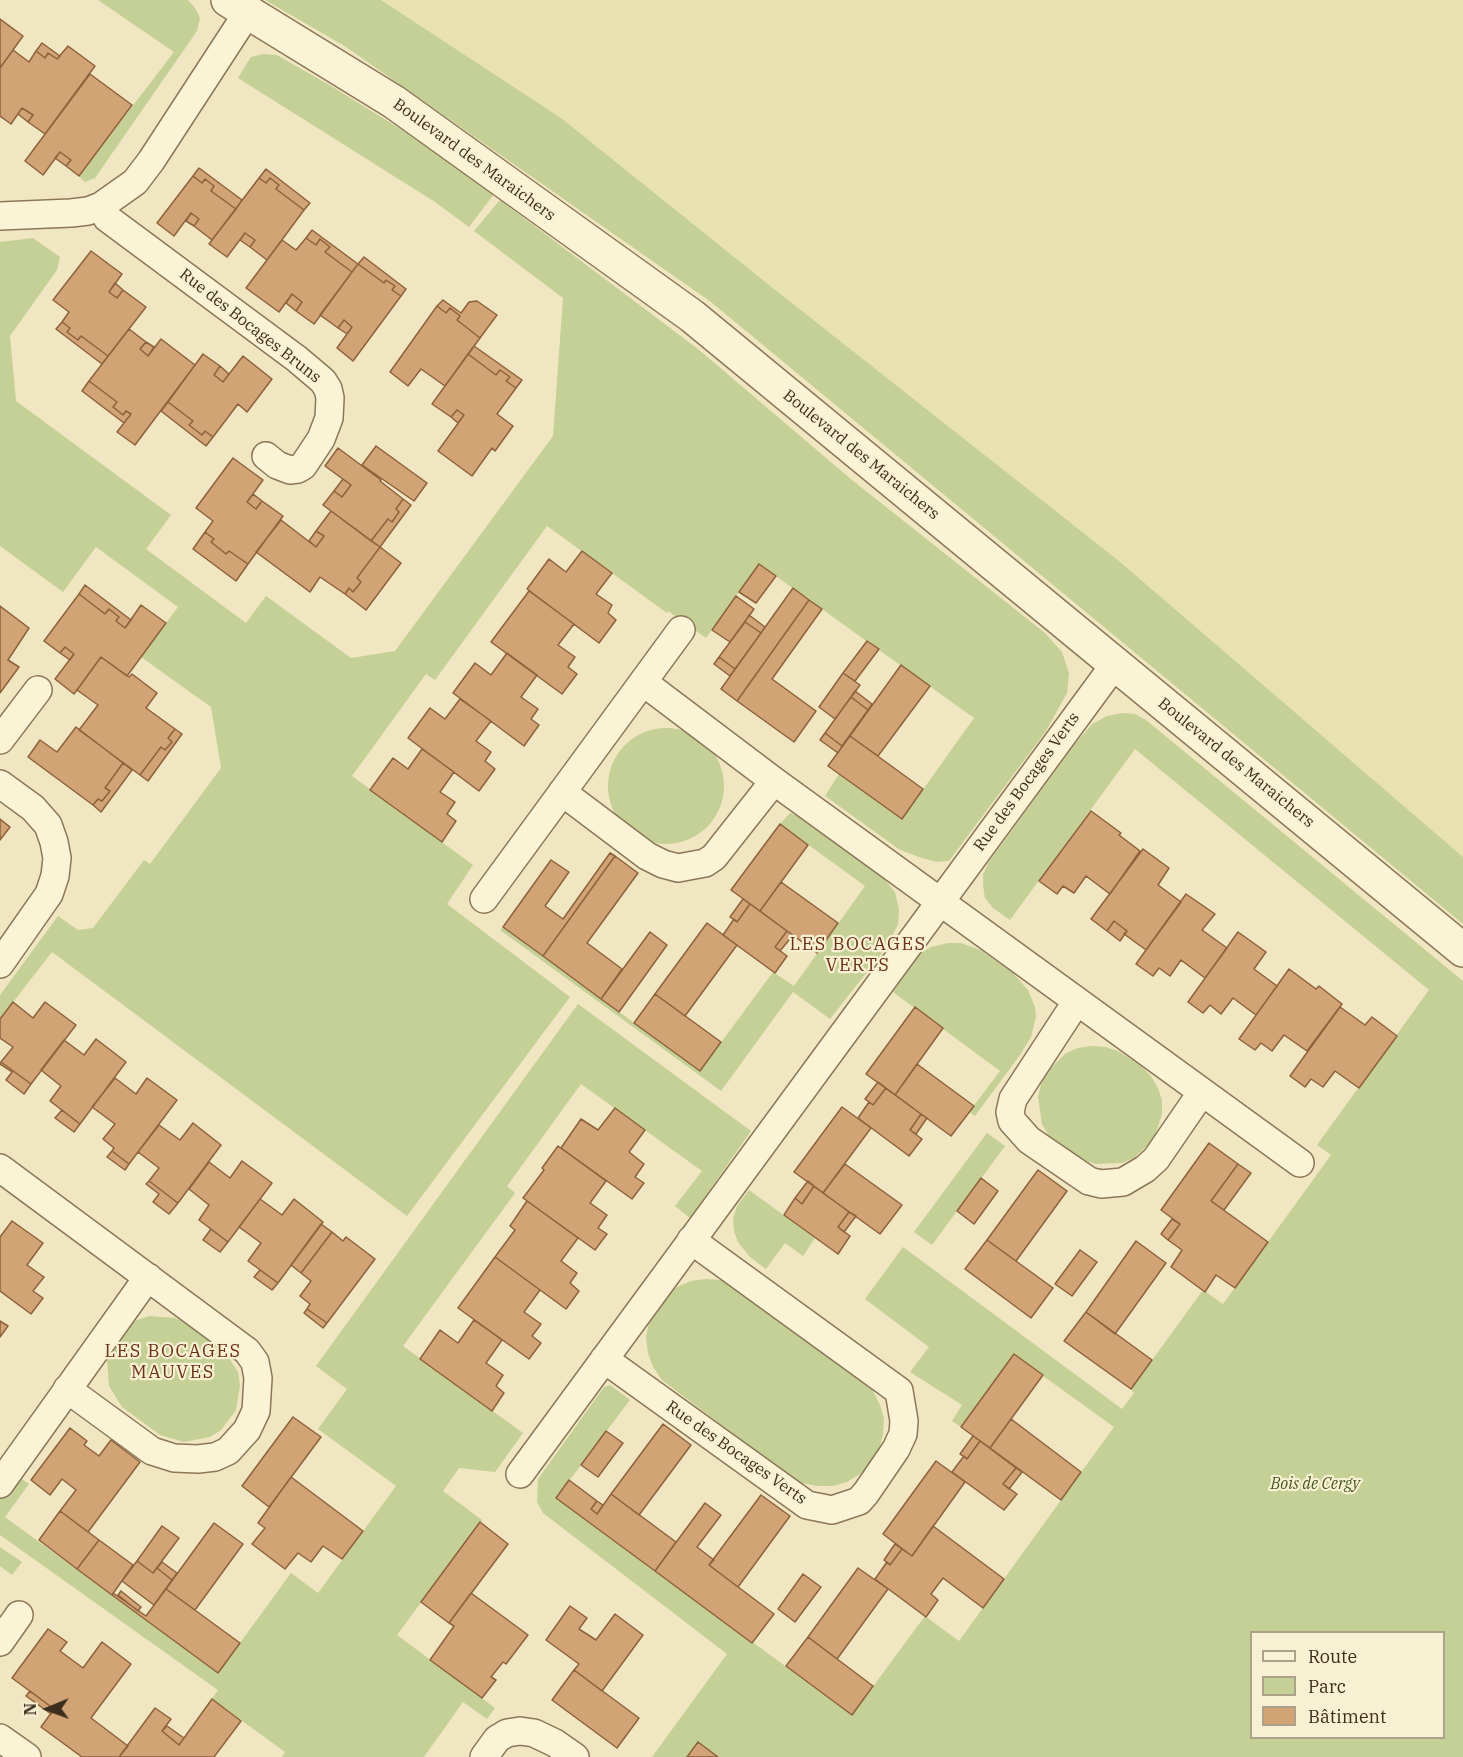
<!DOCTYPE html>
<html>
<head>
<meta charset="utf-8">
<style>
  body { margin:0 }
  #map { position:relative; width:1463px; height:1757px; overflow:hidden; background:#f1e6c2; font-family:"IBM Plex Serif",serif }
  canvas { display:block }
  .legend { position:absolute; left:1250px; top:1631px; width:195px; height:108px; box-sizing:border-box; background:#f8f0d2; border:2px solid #aca28a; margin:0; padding:8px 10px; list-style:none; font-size:18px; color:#3b2e1d }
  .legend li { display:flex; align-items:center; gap:12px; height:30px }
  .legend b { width:30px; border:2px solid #aca28a }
  .north { position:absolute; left:18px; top:1679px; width:60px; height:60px; -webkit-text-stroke:4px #f8f0d2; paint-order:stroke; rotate:269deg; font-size:16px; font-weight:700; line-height:24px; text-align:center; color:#3b2e1d }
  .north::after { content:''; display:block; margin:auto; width:21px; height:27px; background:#3b2e1d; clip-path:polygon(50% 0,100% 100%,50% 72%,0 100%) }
</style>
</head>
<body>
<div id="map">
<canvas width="1463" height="1757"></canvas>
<ul class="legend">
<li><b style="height:8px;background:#fbf3d6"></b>Route</li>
<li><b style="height:16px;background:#c4d095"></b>Parc</li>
<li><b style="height:16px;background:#d1a375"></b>Bâtiment</li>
</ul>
<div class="north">N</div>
</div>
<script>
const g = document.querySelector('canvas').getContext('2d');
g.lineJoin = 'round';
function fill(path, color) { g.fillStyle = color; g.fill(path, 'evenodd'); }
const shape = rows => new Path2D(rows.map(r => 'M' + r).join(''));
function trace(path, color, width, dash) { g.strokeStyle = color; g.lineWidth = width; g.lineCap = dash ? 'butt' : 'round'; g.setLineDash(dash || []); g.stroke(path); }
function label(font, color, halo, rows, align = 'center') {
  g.font = font + ' "IBM Plex Serif",serif'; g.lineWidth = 4.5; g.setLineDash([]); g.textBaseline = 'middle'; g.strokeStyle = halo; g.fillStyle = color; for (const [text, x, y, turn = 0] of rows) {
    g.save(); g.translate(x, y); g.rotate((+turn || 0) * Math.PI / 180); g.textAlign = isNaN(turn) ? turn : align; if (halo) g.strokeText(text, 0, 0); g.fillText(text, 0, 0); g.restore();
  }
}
fill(shape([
  [381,0,1463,0,1463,857,1119,561,764,281,561,118]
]), '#e7e2af');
fill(shape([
  [98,0,188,0,195,8,200,18,197,31,95,178,85,182,79,176,174,52],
  [265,0,381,0,561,118,764,281,1119,561,1463,857,1463,924,711,302,346,47],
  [264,54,277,55,331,86,407,133,494,194,469,227,435,202,238,78,251,57],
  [500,200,698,349,852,480,1045,633,1062,652,1069,673,1067,693,1046,731,949,861,937,862,922,858,900,850,825,796,839,774,902,819,974,718,759,564,706,638,668,611,667,613,547,526,435,680,426,674,352,776,473,865,447,904,570,997,407,1216,52,952,0,1019,0,995,58,916,78,930,93,928,144,860,150,864,221,768,211,707,141,657,178,607,96,547,63,592,0,546,0,242,33,238,60,257,57,270,10,336,16,401,171,515,146,549,246,623,266,596,351,658,395,651,553,436,563,298,474,231],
  [1122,713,1135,714,1146,720,1463,981,1463,1757,718,1757,698,1742,687,1757,652,1757,727,1654,543,1513,537,1502,538,1479,604,1387,610,1385,630,1400,556,1498,852,1715,925,1616,959,1641,1114,1427,1014,1355,961,1427,952,1421,962,1405,910,1372,929,1347,865,1299,903,1247,1122,1409,1134,1393,1131,1389,1203,1290,1223,1304,1331,1155,1317,1145,1429,990,1135,749,1010,920,993,908,985,898,983,885,983,874,989,862,1072,748,1092,724,1107,716],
  [1252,1632,1444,1632,1444,1738,1252,1738],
  '608 786a58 58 0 1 1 116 0a58 58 0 1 1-116 0Z',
  [790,813,802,818,876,869,895,892,899,910,898,924,889,944,830,1019,793,992,721,1091,500,930,503,927,700,1071,773,972,794,986,865,886,780,824],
  [948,943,961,943,980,950,1013,973,1028,990,1035,1007,1036,1017,1031,1037,1020,1055,975,1116,969,1112,1000,1071,893,992,921,953,931,947],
  [578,1004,751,1131,690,1218,675,1206,702,1171,581,1084,507,1186,515,1193,403,1346,523,1433,495,1472,459,1468,443,1491,482,1520,397,1635,495,1708,487,1719,463,1702,424,1757,282,1757,285,1752,212,1699,218,1690,0,1535,0,1494,14,1474,29,1484,5,1517,218,1673,291,1573,318,1593,396,1486,318,1429,347,1389,316,1366],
  [1091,1046,1105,1047,1118,1051,1141,1066,1151,1076,1158,1088,1162,1100,1162,1114,1154,1139,1134,1158,1122,1163,1096,1164,1082,1160,1059,1145,1049,1136,1042,1124,1038,1097,1041,1084,1047,1072,1066,1053,1078,1048],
  [987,1133,1005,1146,932,1245,914,1232],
  [749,1190,815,1238,803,1256,785,1243,766,1269,750,1257,738,1242,734,1231,733,1219,737,1206],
  [706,1279,721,1280,735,1285,864,1380,873,1391,880,1405,884,1419,883,1435,879,1449,871,1463,860,1474,847,1482,833,1486,817,1486,802,1483,789,1476,662,1380,653,1367,648,1353,646,1338,649,1322,655,1308,665,1296,677,1287,691,1281],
  [149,1316,175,1318,187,1323,224,1350,238,1372,240,1385,236,1410,221,1430,210,1437,184,1442,160,1435,122,1407,109,1386,107,1360,110,1348,126,1327,137,1320],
  [0,1547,22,1562,12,1575,0,1566]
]), '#c4d095');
const building = shape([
  [0,19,23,36,0,68,0,19],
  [42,43,60,56,57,59,48,53,45,58,36,51,42,43],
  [68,46,95,66,45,134,28,122,33,115,22,108,11,124,0,116,0,68,13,50,29,62,36,51,45,58,48,53,57,59,68,46],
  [90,74,132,105,79,176,66,166,71,160,60,152,43,175,25,161,90,74],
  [22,108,33,115,28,122,18,114,22,108],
  [60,152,71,160,66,166,55,158,60,152],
  [199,168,242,200,236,209,211,191,214,186,205,179,202,183,193,176,199,168],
  [266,169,310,203,304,210,276,189,279,185,270,178,266,183,259,178,266,169],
  [193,176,202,183,205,179,214,186,211,191,236,209,212,240,194,226,199,219,191,213,174,236,157,223,193,176],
  [259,178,266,183,270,178,279,185,276,189,304,210,267,260,250,247,255,240,245,233,227,257,209,244,259,178],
  [191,213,199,219,194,226,186,221,191,213],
  [312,230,358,264,352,272,325,252,330,247,320,239,316,245,306,238,312,230],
  [245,233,255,240,250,247,240,240,245,233],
  [306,238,316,245,320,239,330,247,325,252,352,272,314,324,296,311,302,302,292,294,279,312,246,288,282,240,296,250,306,238],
  [91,251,122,274,109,292,117,298,123,290,146,307,108,356,81,336,78,340,67,332,70,328,62,322,69,312,53,300,91,251],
  [364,257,406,289,401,296,392,290,395,286,386,280,384,283,358,264,364,257],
  [358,264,384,283,386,280,395,286,392,290,401,296,353,361,337,348,352,327,344,320,338,328,320,315,358,264],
  [115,283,123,290,117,298,109,292,115,283],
  [292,294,302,302,296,311,286,303,292,294],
  [443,300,461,313,469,302,477,301,497,315,480,338,457,320,460,316,450,308,446,313,437,306,443,300],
  [437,306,446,313,450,308,460,316,457,320,480,338,445,386,421,369,408,386,390,372,437,306],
  [344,320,352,327,347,334,338,328,344,320],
  [62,322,70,328,67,332,78,340,81,336,108,356,102,364,56,329,62,322],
  [129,329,146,342,140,349,148,356,161,339,195,365,135,445,117,432,131,414,126,411,123,415,113,407,117,402,89,381,129,329],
  [146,342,154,347,148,356,140,349,146,342],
  [474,346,522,380,516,388,506,381,510,377,500,370,496,375,468,354,474,346],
  [203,354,220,366,214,375,223,382,243,356,272,379,247,412,238,404,213,437,205,431,202,435,189,425,193,421,168,402,203,354],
  [468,354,496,375,500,370,510,377,506,381,516,388,497,414,513,426,495,451,492,448,472,476,438,451,464,415,457,410,451,417,432,404,468,354],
  [220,366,229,374,223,382,214,375,220,366],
  [89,381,117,402,113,407,123,415,126,411,131,414,124,423,82,391,89,381],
  [168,402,193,421,189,425,202,435,205,431,213,437,206,446,161,411,168,402],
  [457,410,464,415,458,423,451,417,457,410],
  [376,446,427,483,414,501,362,465,376,446],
  [338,448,381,480,380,481,403,499,396,509,399,512,392,522,388,519,371,541,323,505,334,491,342,497,351,485,325,466,338,448],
  [233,458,263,480,247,502,256,509,262,501,283,516,248,564,229,551,226,554,211,542,214,539,205,532,213,521,196,508,233,458],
  [343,479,351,485,342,497,334,491,343,479],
  [253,494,262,501,256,509,247,502,253,494],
  [403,499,411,505,380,547,371,541,388,519,392,522,399,512,396,509,403,499],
  [331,511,380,547,357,578,361,582,353,592,349,588,345,594,320,577,310,592,256,552,281,520,316,547,324,536,316,531,331,511],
  [316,531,324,536,316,547,309,541,316,531],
  [205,532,214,539,211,542,226,554,229,551,248,564,236,581,193,549,205,532],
  [380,547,401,563,366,610,345,594,349,588,353,592,361,582,357,578,380,547],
  [582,551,612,573,596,594,612,605,608,613,616,620,599,643,527,589,549,559,566,572,582,551],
  [759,564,776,576,756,603,739,592,759,564],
  [85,585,131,620,125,628,116,621,119,617,109,609,105,614,79,594,85,585],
  [793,588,809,600,737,701,721,689,793,588],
  [529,591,574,624,558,645,575,657,568,667,577,674,562,694,491,642,529,591],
  [79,594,105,614,109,609,119,617,116,621,125,628,141,605,166,623,127,676,101,657,74,694,55,679,74,654,65,647,60,653,44,641,79,594],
  [736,596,754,609,730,642,712,630,736,596],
  [809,600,822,609,772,679,816,711,794,742,737,701,809,600],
  [0,606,29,628,8,660,19,667,0,693,0,606],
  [749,615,765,627,761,633,745,622,749,615],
  [745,622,761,633,735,669,719,657,745,622],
  [867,641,879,649,855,681,843,673,867,641],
  [65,647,74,654,70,660,60,653,65,647],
  [507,653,537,675,521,697,538,709,531,719,539,725,524,746,453,693,475,663,491,675,507,653],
  [101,657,129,677,132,674,157,693,146,708,175,729,168,738,172,742,165,750,161,747,140,775,79,730,98,705,77,690,101,657],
  [719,657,735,669,730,676,714,664,719,657],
  [901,665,930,686,878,756,850,736,901,665],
  [843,673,860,685,835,719,819,707,843,673],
  [855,691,872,704,868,710,851,697,855,691],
  [851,697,868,710,842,746,825,733,851,697],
  [460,699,491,721,476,741,491,752,485,761,495,769,479,791,408,738,430,708,445,719,460,699],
  [76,727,123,763,105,788,110,791,102,801,98,799,93,805,28,757,40,740,57,752,76,727],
  [175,729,182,734,148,781,140,775,161,747,165,750,172,742,168,738,175,729],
  [825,733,842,746,838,753,820,740,825,733],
  [850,736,923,789,902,819,828,766,850,736],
  [422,749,454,772,440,792,455,802,447,814,456,821,442,842,370,790,393,758,408,769,422,749],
  [123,763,132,770,101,812,93,805,98,799,102,801,110,791,105,788,123,763],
  [1091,811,1121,833,1119,835,1140,851,1110,894,1086,876,1074,893,1063,886,1057,894,1039,881,1091,811],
  [0,819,10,827,0,840,0,819],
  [780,824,808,845,760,911,731,890,780,824],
  [1143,849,1169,868,1158,885,1181,902,1146,950,1124,934,1127,931,1114,921,1107,931,1091,919,1143,849],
  [610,853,615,856,543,956,503,927,551,860,569,872,545,906,563,919,610,853],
  [615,856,638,873,587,943,622,969,601,999,543,956,615,856],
  [781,882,838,923,817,953,760,911,781,882],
  [1186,894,1215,914,1202,930,1227,948,1205,978,1181,960,1170,976,1159,968,1153,976,1136,964,1186,894],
  [743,899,750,904,737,922,730,917,743,899],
  [750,904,787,931,775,947,787,956,775,973,723,935,734,919,737,922,750,904],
  [1114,921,1127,931,1120,941,1107,931,1114,921],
  [707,923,737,945,685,1016,655,994,707,923],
  [787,931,793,935,780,951,775,947,787,931],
  [650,932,667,945,619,1012,601,999,650,932],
  [1238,932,1266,952,1254,969,1277,986,1256,1015,1233,998,1221,1014,1210,1005,1203,1013,1188,1002,1238,932],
  [1289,969,1316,989,1319,986,1342,1004,1307,1051,1284,1035,1272,1051,1261,1043,1255,1050,1239,1039,1289,969],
  [655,994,721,1042,700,1071,634,1023,655,994],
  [13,1002,33,1018,45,1002,76,1025,31,1084,1,1062,13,1047,0,1038,0,1019,13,1002],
  [915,1007,943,1028,895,1095,866,1074,915,1007],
  [1340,1007,1365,1025,1372,1017,1397,1036,1359,1088,1335,1071,1323,1087,1311,1079,1305,1087,1290,1076,1340,1007],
  [96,1039,126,1062,80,1124,50,1101,61,1086,41,1070,64,1040,84,1055,96,1039],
  [1,1062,31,1084,24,1094,6,1080,12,1072,0,1064,1,1062],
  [917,1064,974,1106,951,1136,895,1095,917,1064],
  [115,1078,136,1094,147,1078,177,1100,129,1164,112,1151,114,1148,103,1139,115,1124,92,1107,115,1078],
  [878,1082,886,1088,873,1105,865,1099,878,1082],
  [886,1088,921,1114,910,1130,922,1139,909,1156,858,1118,869,1102,873,1105,886,1088],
  [842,1107,871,1128,823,1193,794,1172,842,1107],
  [615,1108,645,1130,629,1152,644,1164,635,1177,644,1183,632,1199,561,1148,581,1119,598,1130,615,1108],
  [62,1110,80,1124,74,1132,55,1118,62,1110],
  [921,1114,927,1118,916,1134,910,1130,921,1114],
  [193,1123,221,1145,178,1203,149,1181,159,1168,138,1152,159,1125,180,1140,193,1123],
  [1209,1143,1238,1164,1211,1201,1268,1242,1235,1288,1216,1275,1205,1292,1171,1267,1182,1250,1168,1240,1180,1224,1161,1210,1209,1143],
  [558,1146,606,1181,590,1203,607,1215,598,1228,607,1234,595,1250,523,1198,544,1170,542,1168,558,1146],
  [112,1151,129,1164,125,1170,107,1157,112,1151],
  [242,1161,272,1183,228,1242,199,1220,209,1205,189,1189,209,1162,230,1178,242,1161],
  [845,1164,902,1205,880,1234,823,1193,845,1164],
  [1238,1164,1251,1173,1224,1210,1211,1201,1238,1164],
  [1038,1170,1067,1191,1016,1261,987,1240,1038,1170],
  [981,1178,998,1191,974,1224,957,1211,981,1178],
  [149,1181,178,1203,169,1214,153,1202,159,1194,146,1184,149,1181],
  [808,1181,814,1186,802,1204,795,1198,808,1181],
  [814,1186,849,1212,838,1227,850,1236,838,1254,784,1215,795,1198,802,1204,814,1186],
  [260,1199,282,1215,294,1199,323,1222,278,1283,248,1261,261,1243,239,1227,260,1199],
  [527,1201,578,1238,561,1261,577,1273,570,1283,579,1291,566,1309,495,1257,515,1230,510,1226,527,1201],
  [849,1212,856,1216,844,1232,838,1227,849,1212],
  [1172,1219,1180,1224,1168,1240,1161,1234,1172,1219],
  [12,1221,43,1243,27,1265,44,1277,33,1291,43,1298,31,1314,0,1291,0,1237,12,1221],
  [321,1224,332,1232,301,1273,291,1265,321,1224],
  [211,1229,228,1242,220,1252,203,1240,211,1229],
  [332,1232,343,1241,346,1237,375,1259,327,1323,307,1309,310,1304,300,1296,311,1281,301,1273,332,1232],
  [987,1240,1053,1288,1031,1318,965,1269,987,1240],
  [1136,1241,1166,1263,1115,1334,1086,1312,1136,1241],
  [1080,1250,1097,1262,1072,1296,1055,1284,1080,1250],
  [495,1257,540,1290,524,1312,541,1324,532,1336,541,1343,529,1359,458,1308,495,1257],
  [260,1270,278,1283,272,1290,254,1277,260,1270],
  [307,1309,327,1323,323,1328,304,1313,307,1309],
  [1086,1312,1152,1360,1131,1389,1064,1341,1086,1312],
  [474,1320,502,1340,486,1363,503,1375,496,1386,504,1393,492,1411,420,1359,440,1330,458,1343,474,1320],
  [0,1321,8,1326,0,1337,0,1321],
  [1014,1354,1043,1375,990,1448,961,1427,1014,1354],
  [293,1417,321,1437,269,1507,242,1486,293,1417],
  [1011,1419,1081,1472,1061,1500,990,1448,1011,1419],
  [663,1424,691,1445,639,1515,611,1494,663,1424],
  [70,1428,87,1441,84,1445,99,1456,111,1440,140,1462,88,1532,60,1511,76,1490,62,1479,50,1495,31,1480,70,1428],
  [606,1431,623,1443,598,1477,581,1465,606,1431],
  [973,1436,980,1441,967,1459,960,1454,973,1436],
  [980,1441,1016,1468,1003,1484,1017,1494,1004,1510,952,1472,964,1456,967,1459,980,1441],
  [936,1461,965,1482,912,1556,883,1534,936,1461],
  [1016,1468,1022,1472,1009,1489,1003,1484,1016,1468],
  [291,1477,363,1531,342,1559,323,1546,311,1562,298,1553,285,1569,252,1544,265,1528,258,1523,291,1477],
  [569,1480,597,1501,591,1509,597,1514,611,1494,676,1542,655,1571,556,1498,569,1480],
  [761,1495,790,1516,738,1587,709,1565,761,1495],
  [597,1501,603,1505,597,1514,591,1509,597,1501],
  [705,1503,721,1515,697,1547,714,1560,709,1565,774,1614,752,1643,655,1571,705,1503],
  [60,1511,99,1540,77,1569,39,1540,60,1511],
  [480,1522,508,1544,449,1623,421,1602,480,1522],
  [214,1523,243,1544,195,1610,166,1589,214,1523],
  [162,1526,179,1538,153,1573,137,1561,162,1526],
  [933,1526,1004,1579,983,1608,943,1578,931,1594,938,1600,926,1617,875,1579,887,1562,890,1565,902,1549,912,1556,933,1526],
  [99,1540,133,1565,112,1595,77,1569,99,1540],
  [895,1544,902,1549,890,1565,884,1560,895,1544],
  [137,1561,153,1573,157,1568,172,1580,154,1605,122,1581,137,1561],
  [162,1562,177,1573,172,1580,157,1568,162,1562],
  [858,1568,888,1589,837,1659,808,1637,858,1568],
  [803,1574,821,1587,795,1622,778,1609,803,1574],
  [166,1589,240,1643,218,1673,112,1595,113,1593,146,1616,166,1589],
  [121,1591,141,1607,138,1611,118,1595,121,1591],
  [471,1593,528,1635,506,1664,503,1662,491,1677,496,1680,482,1698,430,1660,454,1626,449,1623,471,1593],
  [570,1606,587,1618,579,1629,596,1640,615,1614,643,1635,602,1691,574,1670,579,1664,546,1640,570,1606],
  [48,1629,67,1642,60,1651,83,1668,102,1642,131,1664,91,1718,128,1746,119,1757,82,1757,41,1727,54,1709,12,1678,48,1629],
  [808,1637,873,1686,852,1715,786,1666,808,1637],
  [574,1670,639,1718,617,1748,552,1700,574,1670],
  [30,1691,54,1709,51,1714,26,1696,30,1691],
  [212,1699,241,1721,214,1757,119,1757,155,1708,171,1719,162,1731,179,1745,212,1699],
  [167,1726,184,1738,179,1745,162,1731,167,1726],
  [698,1742,718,1757,687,1757,698,1742]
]);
fill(building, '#d1a375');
trace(building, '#8d623c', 1.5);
const lane = shape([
  [101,206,107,218,297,359,323,381,328,389,330,398,329,418,321,439,303,466,298,469,290,470,277,465,266,456],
  [0,216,71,213,88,211,101,206,135,182,151,161,248,12],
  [643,682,774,781,1300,1163],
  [0,740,38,690],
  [0,784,33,808,48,825,54,842,57,858,55,876,49,894,0,964],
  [562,792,647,856,663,864,678,868,705,863,714,857,774,781],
  [484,899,681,630],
  [1077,1001,1013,1099,1010,1112,1012,1121,1029,1140,1089,1181,1101,1184,1123,1182,1145,1169,1156,1159,1202,1092],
  [0,1168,247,1351,255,1362,258,1378,256,1411,247,1430,228,1451,215,1457,198,1459,174,1458,152,1451,67,1389],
  [604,1359,807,1505,832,1510,859,1501,866,1493,896,1449,903,1434,904,1421,899,1391,691,1240],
  [520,1474,1115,664],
  [0,1484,148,1277],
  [0,1642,19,1615],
  [0,1738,27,1757],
  [484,1757,497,1739,507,1733,520,1731,534,1733,555,1743,575,1757]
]);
const street = shape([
  [228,0,394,102,692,316,1463,950]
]);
trace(lane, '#8c7758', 30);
trace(street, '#8c7758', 36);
trace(lane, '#fbf3d6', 27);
trace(street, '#fbf3d6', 33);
label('16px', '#3b2e1d', '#f8f0d2', [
  ["Boulevard des Maraichers",474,160,36],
  ["Rue des Bocages Bruns",250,326,38],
  ["Boulevard des Maraichers",861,455,39],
  ["Boulevard des Maraichers",1236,763,39],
  ["Rue des Bocages Verts",1027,782,-54],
  ["Rue des Bocages Verts",736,1453,35]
]);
label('italic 16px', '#475922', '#f8f0d2', [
  ["Bois de Cergy",1315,1484]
]);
g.letterSpacing = '1.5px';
label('18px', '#6a3119', '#f8f0d2', [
  ["LES BOCAGES",858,945],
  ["VERTS",858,966],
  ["LES BOCAGES",173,1352],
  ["MAUVES",173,1373]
]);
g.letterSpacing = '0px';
</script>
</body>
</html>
